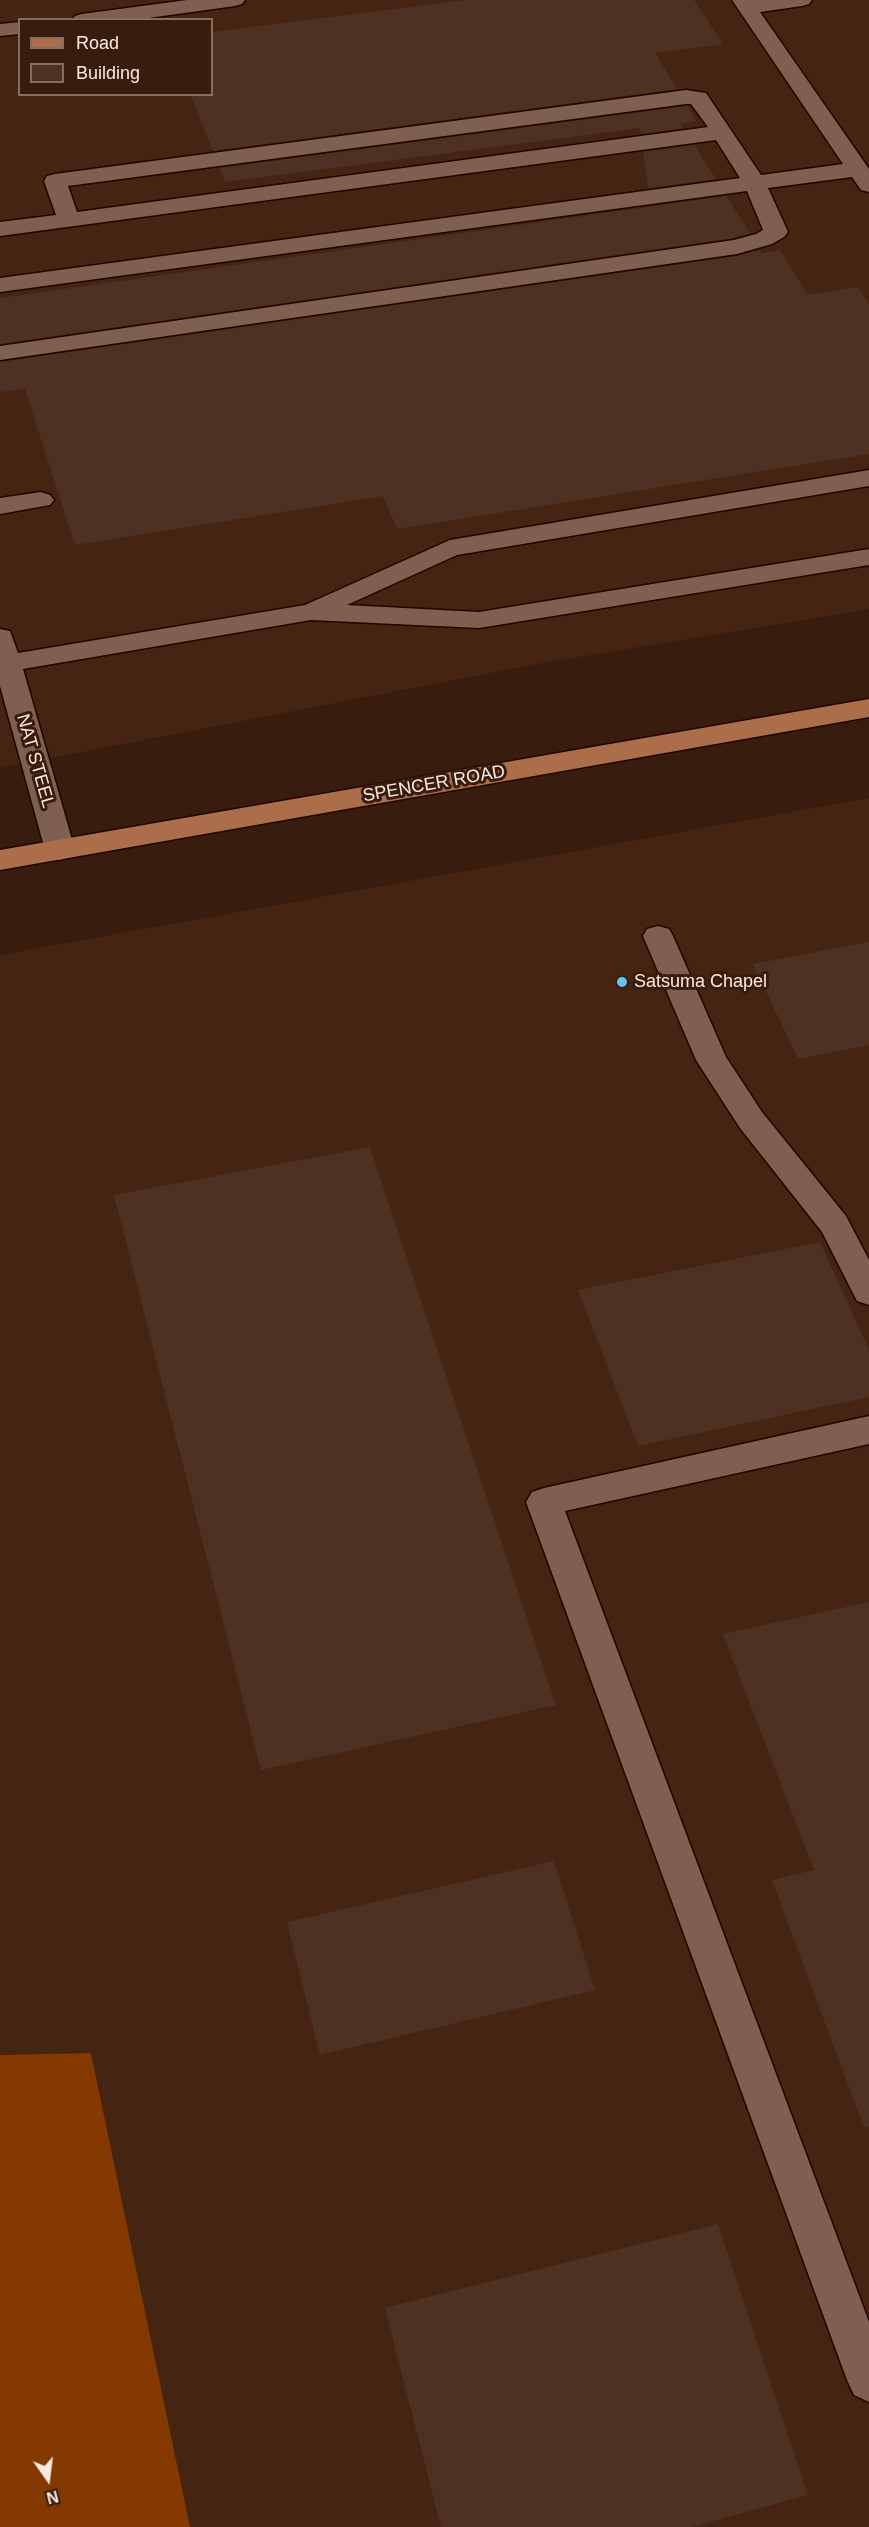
<!DOCTYPE html>
<html>
<head>
<meta charset="utf-8">
<style>
  body { margin:0 }
  #map { position:relative; width:869px; height:2527px; overflow:hidden; background:#381d0e; font-family:Helvetica,sans-serif }
  canvas { display:block }
  .legend { position:absolute; left:18px; top:18px; width:195px; height:78px; box-sizing:border-box; background:#381d0e; border:2px solid #866f62; margin:0; padding:8px 10px; list-style:none; font-size:18px; color:#fce9e0 }
  .legend li { display:flex; align-items:center; gap:12px; height:30px }
  .legend b { width:30px; border:2px solid #866f62 }
  .north { position:absolute; left:18px; top:2449px; width:60px; height:60px; -webkit-text-stroke:4px #381d0e; paint-order:stroke; rotate:166deg; font-size:16px; font-weight:700; line-height:24px; text-align:center; color:#fce9e0 }
  .north::after { content:''; display:block; margin:auto; width:21px; height:27px; background:#fce9e0; clip-path:polygon(50% 0,100% 100%,50% 72%,0 100%) }
</style>
</head>
<body>
<div id="map">
<canvas width="869" height="2527"></canvas>
<ul class="legend">
<li><b style="height:8px;background:#ac6d4b"></b>Road</li>
<li><b style="height:16px;background:#4d3122"></b>Building</li>
</ul>
<div class="north">N</div>
</div>
<script>
const g = document.querySelector('canvas').getContext('2d');
g.lineJoin = 'round';
function fill(path, color) { g.fillStyle = color; g.fill(path, 'evenodd'); }
const shape = rows => new Path2D(rows.map(r => 'M' + r).join(''));
function trace(path, color, width, dash) { g.strokeStyle = color; g.lineWidth = width; g.lineCap = dash ? 'butt' : 'round'; g.setLineDash(dash || []); g.stroke(path); }
function label(font, color, halo, rows, align = 'center') {
  g.font = font + ' Helvetica,sans-serif'; g.lineWidth = 6; g.setLineDash([]); g.textBaseline = 'middle'; g.strokeStyle = halo; g.fillStyle = color; for (const [text, x, y, turn = 0] of rows) {
    g.save(); g.translate(x, y); g.rotate((+turn || 0) * Math.PI / 180); g.textAlign = isNaN(turn) ? turn : align; if (halo) g.strokeText(text, 0, 0); g.fillText(text, 0, 0); g.restore();
  }
}
fill(shape([
  [0,0,869,0,869,609,542,663,0,768],
  [20,20,212,20,212,94,20,94],
  [869,798,869,2527,190,2527,91,2053,0,2055,0,955]
]), '#452512');
fill(shape([
  [91,2053,190,2527,0,2527,0,2055]
]), '#843900');
fill(shape([
  [465,0,694,0,723,44,655,53,677,89,213,151,190,94,212,94,212,32],
  [687,106,696,121,680,123,683,128,641,134,640,128,225,182,220,168],
  [694,145,716,179,648,188,643,152],
  [726,196,750,233,734,238,0,344,0,298],
  [760,250,762,253,780,250,808,295,858,287,869,304,869,454,397,529,383,496,75,545,25,389,0,392,0,362,737,256],
  [869,942,869,1045,798,1059,753,964],
  [370,1147,556,1705,261,1770,114,1195],
  [820,1242,869,1350,869,1397,638,1446,578,1290],
  [869,1602,869,2127,864,2128,772,1880,814,1870,723,1634],
  [554,1861,595,1990,320,2055,287,1922],
  [718,2224,808,2495,692,2527,441,2527,385,2308]
]), '#4d3122');
const minor = shape([
  [187,0,245,0,242,4,235,6,134,20,72,20,75,16,82,14,187,0],
  [732,0,812,0,809,4,802,6,760,12,869,169,869,192,861,190,852,177,768,188,788,232,784,237,772,244,737,254,0,360,0,346,734,240,756,234,763,230,747,191,0,292,0,278,740,178,716,140,0,236,0,222,56,215,44,181,47,176,55,174,686,90,706,93,761,175,843,164,732,0],
  [686,104,691,104,708,127,77,212,68,186,686,104],
  [20,22,20,34,0,36,0,24,20,22],
  [869,470,869,486,457,555,347,605,479,612,869,549,869,565,479,628,311,620,23,669,75,850,70,857,60,860,50,857,45,850,0,686,0,629,10,631,18,653,305,605,450,540,869,470],
  [41,492,50,495,54,500,50,505,0,514,0,498,41,492],
  [658,926,669,929,673,936,726,1057,762,1112,846,1216,869,1260,869,1305,857,1301,822,1232,740,1128,696,1060,643,936,647,929,658,926],
  [869,1416,869,1444,565,1511,869,2322,869,2402,854,2395,847,2380,526,1502,532,1492,544,1488,869,1416]
]);
const major = shape([
  [869,699,869,717,0,870,0,850,869,699]
]);
trace(minor, '#1e0600', 3);
trace(major, '#1e0600', 3);
fill(minor, '#7f5f4f');
fill(major, '#ac6d4b');
for (const [x, y, r, color] of [
  [622,982,6,"#65c5ee"]
]) { const dot = new Path2D(); dot.arc(x, y, r, 0, 2 * Math.PI); g.fillStyle = color; g.fill(dot); trace(dot, '#381d0e', 2); }
label('18px', '#fce9e0', '#381d0e', [
  ["NAT STEEL",35,761,74],
  ["SPENCER ROAD",434,784,-10]
]);
label('18px', '#fce9e0', '#381d0e', [
  ["Satsuma Chapel",634,982]
], 'left');
</script>
</body>
</html>
